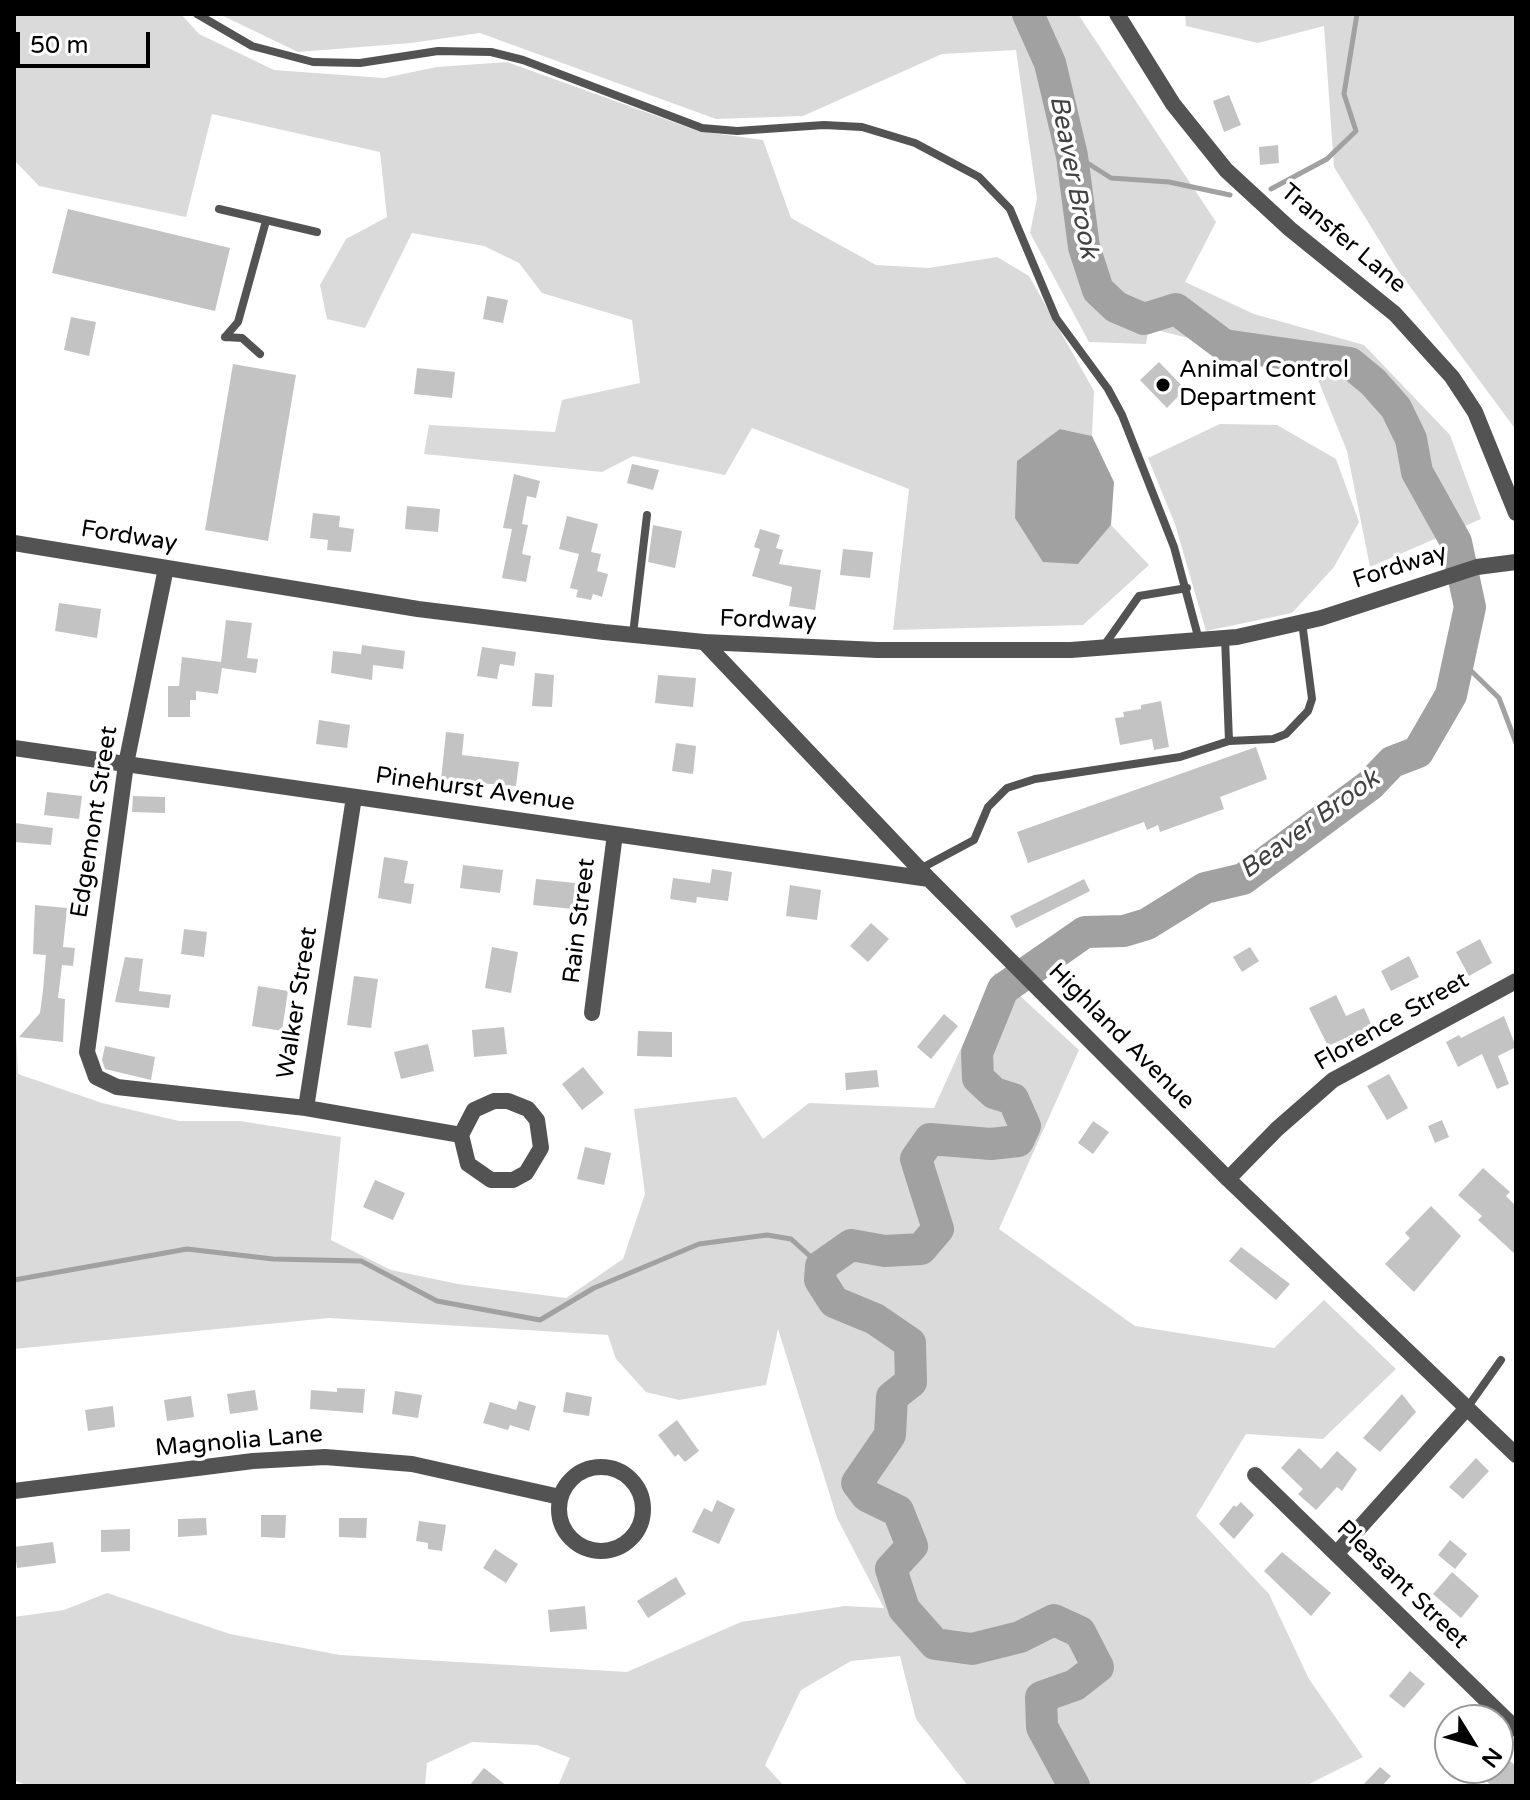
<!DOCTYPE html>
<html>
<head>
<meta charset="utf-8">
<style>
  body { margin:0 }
  #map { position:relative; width:1530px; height:1800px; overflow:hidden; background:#fff; font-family:"Varela Round",sans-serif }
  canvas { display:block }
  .frame { position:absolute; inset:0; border:16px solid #000; pointer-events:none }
  .north { position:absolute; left:1434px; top:1704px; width:80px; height:80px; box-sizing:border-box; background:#fff; border:2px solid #999; border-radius:50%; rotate:127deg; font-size:22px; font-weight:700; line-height:32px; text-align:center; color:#000 }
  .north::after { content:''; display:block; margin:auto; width:28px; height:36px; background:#000; clip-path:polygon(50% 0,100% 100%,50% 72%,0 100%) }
  .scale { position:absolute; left:16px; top:32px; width:134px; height:36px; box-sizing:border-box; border:4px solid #000; border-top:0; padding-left:10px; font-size:24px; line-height:28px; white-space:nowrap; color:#000; -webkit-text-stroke:6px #fff; paint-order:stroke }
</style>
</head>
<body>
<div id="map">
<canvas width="1530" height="1800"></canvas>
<div class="frame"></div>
<div class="north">N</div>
<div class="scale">50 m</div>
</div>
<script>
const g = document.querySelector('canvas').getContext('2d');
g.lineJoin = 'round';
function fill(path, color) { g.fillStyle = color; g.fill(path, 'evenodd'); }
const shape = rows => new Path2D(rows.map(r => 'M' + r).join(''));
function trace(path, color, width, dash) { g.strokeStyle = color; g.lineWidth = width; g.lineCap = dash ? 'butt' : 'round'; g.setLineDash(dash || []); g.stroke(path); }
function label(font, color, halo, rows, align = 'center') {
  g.font = font + ' "Varela Round",sans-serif'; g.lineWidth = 7; g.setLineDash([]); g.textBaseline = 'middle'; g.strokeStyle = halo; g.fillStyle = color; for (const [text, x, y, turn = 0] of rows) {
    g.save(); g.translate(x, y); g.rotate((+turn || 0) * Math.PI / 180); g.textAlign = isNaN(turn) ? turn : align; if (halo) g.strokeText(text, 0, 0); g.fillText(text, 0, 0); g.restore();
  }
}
fill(shape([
  [14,14,181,14,199,34,274,70,384,78,437,67,507,62,698,131,763,140,791,218,876,265,929,268,997,257,1029,276,1094,391,1092,436,1060,429,1078,564,1111,525,1149,565,1083,625,893,630,909,489,752,428,725,475,633,456,602,472,424,454,429,425,555,432,562,400,640,383,632,320,542,293,519,263,484,246,412,233,365,328,327,319,320,285,346,239,387,217,380,152,212,114,186,217,39,186,14,160],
  [219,14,1078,14,1216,222,1185,282,1254,314,1364,345,1450,435,1481,519,1370,567,1347,451,1314,370,1149,328,1146,344,1089,342,1030,233,1037,198,1016,50,942,54,803,116,716,119,480,33,411,43,298,52],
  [1185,14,1516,14,1516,430,1397,269,1334,167,1324,26,1258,43,1186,26],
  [1220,424,1277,425,1336,459,1359,522,1334,567,1292,613,1206,631,1175,524,1148,458],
  [995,973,1079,1050,999,1229,1135,1326,1274,1348,1324,1300,1396,1369,1323,1439,1246,1434,1196,1516,1269,1594,1309,1679,1363,1757,1305,1786,968,1786,916,1719,900,1656,851,1661,801,1690,765,1765,784,1786,558,1786,570,1758,537,1745,472,1742,427,1763,425,1786,28,1786,14,1780,14,1617,64,1610,107,1593,230,1634,340,1655,627,1672,741,1622,845,1606,884,1608,837,1518,778,1329,766,1385,679,1400,646,1392,616,1359,608,1335,329,1318,14,1349,14,991,18,1074,102,1103,179,1121,240,1121,341,1137,331,1240,391,1270,458,1284,566,1298,623,1259,645,1194,634,1109,736,1097,763,1139,809,1103,934,1108]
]), '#dadada');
fill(shape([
  [1060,429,1092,436,1114,482,1111,525,1078,564,1043,562,1015,518,1017,461]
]), '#a1a1a1');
trace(shape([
  [1070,152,1111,178,1169,182,1230,195],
  [1271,189,1327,159,1356,131,1344,94,1357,14],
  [1460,660,1499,698,1516,743],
  [14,1280,187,1249,273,1259,361,1261,437,1301,540,1320,594,1288,699,1244,767,1235,791,1239,821,1266]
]), '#a1a1a1', 5);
trace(shape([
  [1028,14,1050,63,1072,156,1084,247,1098,290,1116,307,1144,319,1176,309,1224,345,1350,363,1373,382,1396,408,1411,439,1417,472,1456,542,1470,607,1451,695,1418,752,1392,762,1370,785,1243,879,1205,888,1147,924,1124,931,1085,932,1003,989,977,1053,978,1078,994,1093,1013,1099,1025,1126,1018,1141,991,1144,930,1139,916,1159,938,1229,921,1249,885,1251,851,1245,821,1266,820,1280,834,1302,875,1319,910,1343,911,1382,892,1397,890,1435,857,1483,867,1496,898,1511,912,1546,891,1569,904,1609,935,1644,972,1649,1020,1637,1054,1620,1080,1632,1098,1667,1075,1685,1041,1697,1042,1727,1074,1786]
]), '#a1a1a1', 32);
fill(shape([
  [1229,95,1241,125,1224,132,1213,101],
  [1278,145,1279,163,1260,165,1259,147],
  [68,209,230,248,215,311,52,273],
  [487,296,508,300,503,323,483,319],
  [71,317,96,322,89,356,64,350],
  [1159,362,1185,389,1167,408,1140,380],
  [233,364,296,375,268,541,205,530],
  [417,368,455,372,452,398,414,394],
  [632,464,659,470,653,490,627,483],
  [514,474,540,481,536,498,527,496,522,524,528,525,522,554,531,556,526,582,502,578,512,529,503,528],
  [407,506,440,509,438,532,405,529],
  [313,513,340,516,339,527,354,529,351,552,327,550,328,540,310,538],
  [567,516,598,524,591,552,601,554,597,571,608,574,602,597,593,594,591,600,576,597,578,590,570,588,579,554,559,549],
  [653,525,682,531,675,568,648,562],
  [760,529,780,535,776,548,783,550,779,564,821,570,815,610,789,606,792,587,752,576,760,549,754,547],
  [843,549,873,552,870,578,840,575],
  [59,603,101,609,97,638,55,631],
  [226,620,252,623,247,658,258,659,256,673,222,668,218,694,196,691,196,700,190,700,190,717,168,717,168,686,179,686,182,657,221,662],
  [362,645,405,651,403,669,373,665,372,680,331,673,333,651,361,654],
  [482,647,516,652,514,666,500,664,497,679,477,676],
  [535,673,554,675,552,707,532,706],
  [658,675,696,678,693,707,655,703],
  [1161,701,1169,747,1154,750,1152,739,1120,745,1115,718,1124,717,1123,712,1141,709,1141,705],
  [319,720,350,725,347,748,316,744],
  [446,732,464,734,462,755,519,762,516,786,441,780],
  [676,743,696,746,693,774,672,771],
  [1256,747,1267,779,1220,797,1224,809,1160,832,1158,825,1147,830,1144,822,1028,863,1017,832],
  [47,792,82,796,79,819,44,815],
  [133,796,165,797,165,813,132,812],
  [15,823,53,828,51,845,14,842],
  [384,857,408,861,404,883,414,884,411,904,378,898],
  [463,865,503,870,500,893,460,888],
  [712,869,732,872,728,901,697,897,696,903,670,899,673,878,710,883],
  [536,879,575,883,573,909,533,905],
  [1084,879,1090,891,1016,928,1010,916],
  [790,885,821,890,817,920,786,916],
  [35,905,67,908,63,947,75,948,73,966,62,965,58,998,65,999,63,1042,19,1037,40,1013,43,990,46,955,33,954],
  [871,923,889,939,868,962,850,946],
  [184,929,207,932,204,957,181,954],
  [1480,939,1492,963,1469,976,1456,952],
  [492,947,518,952,511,993,485,988],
  [1250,947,1259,961,1242,972,1233,957],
  [1409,956,1419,977,1391,991,1381,971],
  [125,957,143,959,139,991,171,995,169,1008,115,1002],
  [354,976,378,979,371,1028,347,1025],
  [258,986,288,991,282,1031,252,1026],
  [1336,995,1346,1016,1364,1008,1372,1026,1328,1046,1309,1008],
  [944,1014,958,1026,931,1059,917,1047],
  [1504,1016,1516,1047,1498,1056,1509,1084,1497,1089,1482,1054,1458,1067,1446,1042,1459,1035,1461,1038],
  [504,1027,507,1054,474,1057,472,1030],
  [638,1031,672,1032,672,1057,637,1056],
  [428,1044,434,1071,401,1079,394,1052],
  [105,1046,155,1057,151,1080,105,1069,102,1060],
  [583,1067,604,1093,582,1110,562,1084],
  [877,1070,879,1087,846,1090,845,1073],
  [1389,1074,1408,1108,1387,1120,1367,1086],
  [1442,1120,1449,1137,1435,1143,1428,1126],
  [1093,1121,1109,1132,1093,1154,1078,1143],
  [585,1147,611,1153,604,1185,577,1179],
  [1483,1168,1510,1192,1506,1196,1516,1206,1516,1255,1478,1220,1482,1216,1458,1195],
  [375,1180,405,1193,393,1220,363,1207],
  [1431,1206,1461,1236,1414,1292,1385,1264,1410,1238,1405,1233],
  [1241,1247,1290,1284,1276,1300,1229,1261],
  [337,1388,365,1389,363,1413,310,1409,311,1390,337,1392],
  [255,1390,258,1410,230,1414,227,1394],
  [395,1391,422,1395,418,1418,392,1414],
  [566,1392,592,1397,589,1416,563,1412],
  [1402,1394,1416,1412,1380,1452,1363,1438],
  [191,1396,194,1417,167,1421,164,1400],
  [519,1401,536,1406,529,1431,510,1425,508,1430,483,1423,490,1402,516,1410],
  [113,1406,115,1427,88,1431,85,1410],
  [677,1420,699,1451,685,1462,678,1454,675,1457,658,1435],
  [1299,1448,1321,1469,1337,1451,1357,1469,1342,1491,1337,1487,1316,1510,1298,1494,1303,1489,1281,1468],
  [1476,1458,1489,1471,1463,1499,1449,1487],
  [717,1500,735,1509,719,1544,692,1532,704,1508,712,1512],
  [1241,1502,1254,1515,1234,1539,1219,1524,1234,1505,1236,1507],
  [261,1515,286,1515,285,1538,261,1537],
  [206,1518,207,1535,178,1537,178,1519],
  [339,1518,367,1518,366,1538,339,1537],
  [419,1521,446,1525,442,1551,428,1549,428,1543,416,1541],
  [130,1529,130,1551,101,1552,101,1530],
  [1450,1540,1467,1554,1455,1569,1438,1555],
  [53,1542,56,1563,17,1568,14,1547],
  [495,1549,518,1564,506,1583,483,1568],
  [1282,1552,1331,1593,1311,1616,1264,1571],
  [1452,1572,1479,1596,1461,1618,1433,1594],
  [676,1577,686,1594,648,1618,637,1601],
  [585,1606,587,1629,550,1632,548,1610],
  [1410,1671,1425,1684,1404,1708,1389,1696],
  [1498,1751,1516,1766,1516,1786,1492,1786,1471,1768,1498,1768],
  [1380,1767,1391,1776,1382,1786,1362,1786],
  [484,1768,507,1786,469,1786]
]), '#c3c3c3');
trace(shape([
  [14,1785,16,1786]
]), '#757575', 3, [2, 4]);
trace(shape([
  [197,14,252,46,313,62,360,63,438,51,491,52,523,60,702,128,737,131,824,125,862,127,915,143,979,177,1010,209,1056,318,1108,389,1122,415,1174,547,1199,640],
  [219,209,317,232],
  [225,337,238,322,266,221],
  [225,337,242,338,260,354],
  [633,634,647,515],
  [1103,647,1139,596,1187,588],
  [1229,741,1273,739,1286,734,1308,711,1312,699,1302,622],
  [920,869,974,840,988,807,1007,788,1035,779,1180,757,1229,741,1225,638],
  [1467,1408,1501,1360]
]), '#535353', 8);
trace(shape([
  [1117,14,1173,104,1226,170,1290,229,1395,314,1452,377,1475,412,1516,513],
  [166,568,126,764,87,1052,96,1077,117,1087,306,1108,354,797],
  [704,642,929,879,1228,1179,1516,1455],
  [14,748,929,879],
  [592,1013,615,834],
  [306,1108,461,1135,468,1164,491,1180,513,1180,526,1173,541,1148,537,1120,528,1109,508,1101,494,1101,474,1110,461,1135],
  [1228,1179,1277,1129,1333,1080,1516,981],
  '559 1509a42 42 0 1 1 84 0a42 42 0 1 1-84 0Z',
  [1255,1475,1516,1729],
  [14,1491,253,1461,325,1457,412,1464,560,1497],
  [1336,1554,1467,1408]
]), '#535353', 16);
trace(shape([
  [14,543,418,609,604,632,704,642,877,650,1071,650,1237,637,1321,618,1477,567,1516,562]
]), '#535353', 16);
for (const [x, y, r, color] of [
  [1163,385,8,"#000"]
]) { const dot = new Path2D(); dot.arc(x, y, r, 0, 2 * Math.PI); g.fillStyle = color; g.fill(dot); trace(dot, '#fff', 3); }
label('24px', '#000', '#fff', [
  ["Transfer Lane",1343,239,40],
  ["Fordway",129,537,9],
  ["Fordway",1400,567,-18],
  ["Fordway",768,621,2],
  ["Pinehurst Avenue",475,790,8],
  ["Edgemont Street",95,822,-81],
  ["Rain Street",580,921,-83],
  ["Walker Street",298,1003,-81],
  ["Florence Street",1392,1022,-30],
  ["Highland Avenue",1121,1037,45],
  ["Magnolia Lane",239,1442,-5],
  ["Pleasant Street",1402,1585,44]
]);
label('24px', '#000', '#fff', [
  ["Animal Control",1179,371],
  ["Department",1179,399]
], 'left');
label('italic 26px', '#424242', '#fff', [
  ["Beaver Brook",1073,177,79],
  ["Beaver Brook",1310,825,-36]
]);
</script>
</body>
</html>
